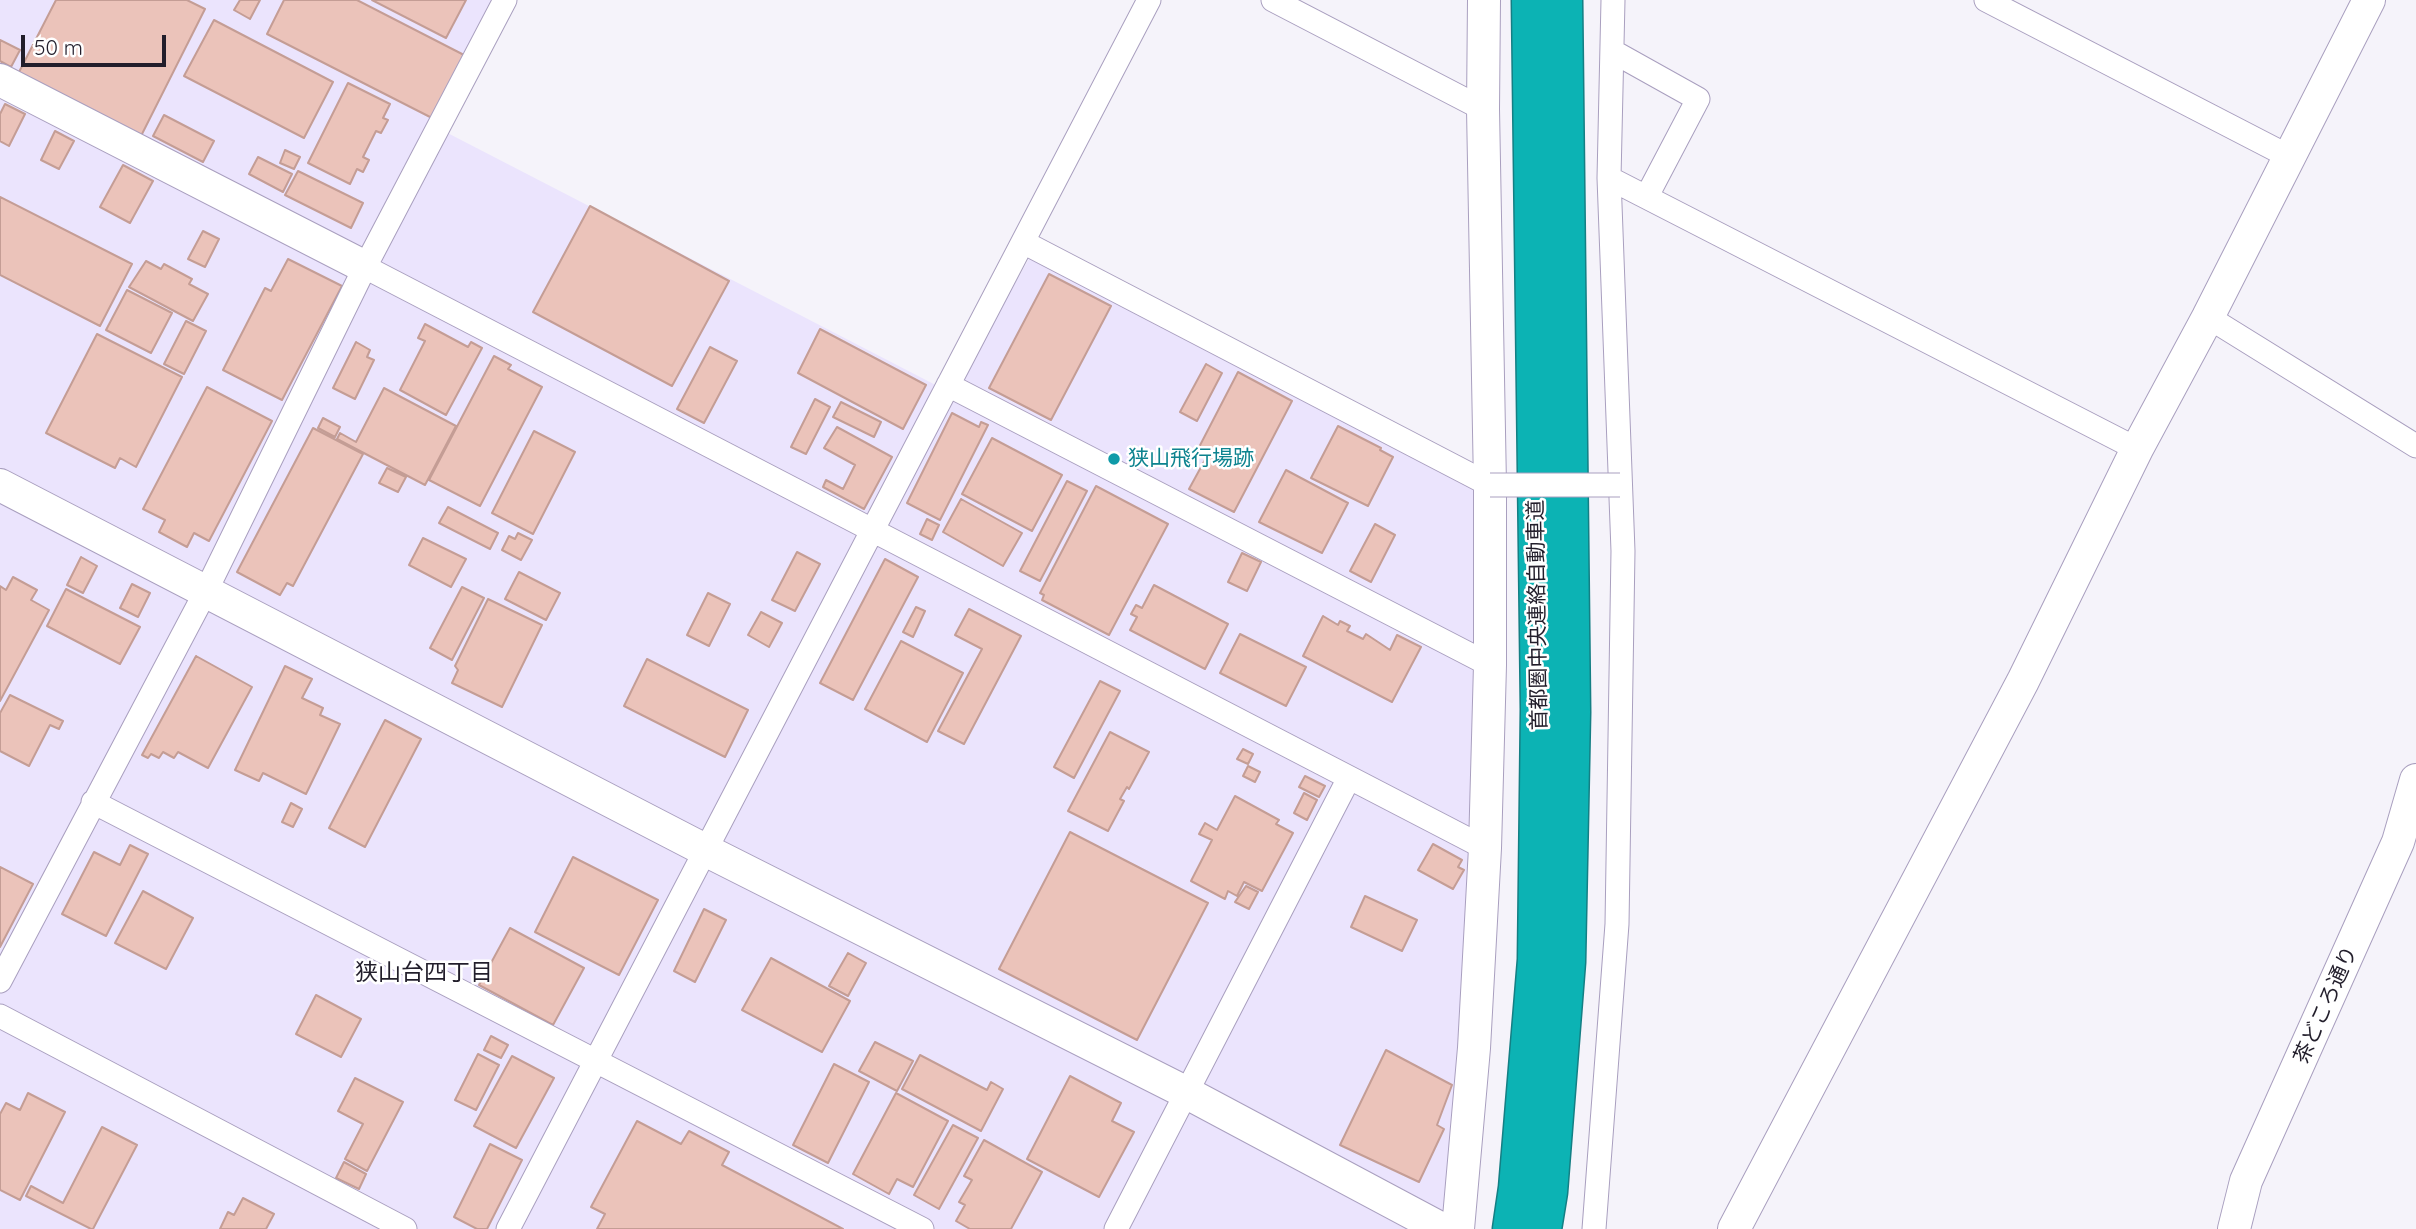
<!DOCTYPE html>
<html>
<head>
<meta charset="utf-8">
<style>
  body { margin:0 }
  #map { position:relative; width:2416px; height:1229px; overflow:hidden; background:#f5f3fa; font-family:Quicksand,sans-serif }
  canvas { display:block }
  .scale { position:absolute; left:21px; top:35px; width:145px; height:32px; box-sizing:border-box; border:4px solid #221e2b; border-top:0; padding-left:9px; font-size:21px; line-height:24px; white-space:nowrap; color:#221e2b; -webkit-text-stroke:5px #fff; paint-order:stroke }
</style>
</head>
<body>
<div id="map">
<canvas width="2416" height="1229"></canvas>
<div class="scale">50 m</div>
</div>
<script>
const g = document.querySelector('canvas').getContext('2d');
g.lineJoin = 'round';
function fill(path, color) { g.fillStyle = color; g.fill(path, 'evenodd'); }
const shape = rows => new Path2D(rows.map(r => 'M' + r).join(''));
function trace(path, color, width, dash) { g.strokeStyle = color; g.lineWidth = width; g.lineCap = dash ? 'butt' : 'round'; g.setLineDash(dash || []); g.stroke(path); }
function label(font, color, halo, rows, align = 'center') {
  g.font = font + ' Quicksand,"Noto Sans JP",sans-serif'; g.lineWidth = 5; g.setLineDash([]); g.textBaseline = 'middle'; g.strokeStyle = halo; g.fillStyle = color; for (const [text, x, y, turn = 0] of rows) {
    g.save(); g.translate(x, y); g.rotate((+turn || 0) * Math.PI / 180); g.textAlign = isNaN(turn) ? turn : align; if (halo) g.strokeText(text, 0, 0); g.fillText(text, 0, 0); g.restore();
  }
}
fill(shape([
  [0,0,498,0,434,126,953,394,1031,255,1479,487,1483,672,1449,1229,0,1229]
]), '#ebe4fd');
const building = shape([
  [56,0,187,0,205,9,141,136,18,74,56,0],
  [240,0,260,0,250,19,234,10,240,0],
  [284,0,357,0,464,55,432,118,267,34,284,0],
  [372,0,466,0,446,38,372,0],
  [214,20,333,82,304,138,184,76,214,20],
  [0,40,20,50,11,67,0,61,0,40],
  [348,83,390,104,383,118,388,120,381,133,376,131,363,157,369,160,363,172,357,169,350,184,308,163,348,83],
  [5,104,25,114,9,146,0,141,0,114,5,104],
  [164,115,214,141,203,162,153,136,164,115],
  [55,131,74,141,59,169,41,160,55,131],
  [285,150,300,157,294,169,280,163,285,150],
  [258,157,292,174,283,192,249,174,258,157],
  [123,165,153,181,130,223,100,207,123,165],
  [298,171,363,203,351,228,285,195,298,171],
  [0,197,132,264,100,326,0,275,0,197],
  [590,206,729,281,672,386,533,312,590,206],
  [203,231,219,239,205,267,188,259,203,231],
  [288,259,342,286,282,400,223,370,265,288,271,291,288,259],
  [146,261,161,269,164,264,192,279,189,284,208,294,193,321,129,287,146,261],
  [1049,274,1111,306,1051,420,989,388,1049,274],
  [127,290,172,313,151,353,106,330,127,290],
  [186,321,206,331,184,374,164,364,186,321],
  [425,324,468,347,471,342,482,348,446,415,400,390,425,341,418,338,425,324],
  [820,329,926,385,903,429,798,373,820,329],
  [97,334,182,377,136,467,120,458,115,468,46,433,97,334],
  [356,342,370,350,367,357,374,360,355,399,333,388,356,342],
  [710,347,737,361,704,423,677,409,710,347],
  [494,356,511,365,508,369,542,387,480,506,429,480,494,356],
  [1206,364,1222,373,1197,421,1180,412,1206,364],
  [1238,372,1292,401,1234,512,1189,489,1206,458,1196,453,1238,372],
  [207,387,272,421,209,541,194,533,187,547,159,532,165,520,143,509,207,387],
  [384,388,456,426,425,485,337,439,340,433,356,442,384,388],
  [815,399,830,407,806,454,791,447,815,399],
  [841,402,881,422,874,437,833,417,841,402],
  [952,413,979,427,981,422,988,425,940,520,907,503,952,413],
  [323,418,340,427,335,437,318,428,323,418],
  [1338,426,1381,448,1380,450,1393,457,1368,506,1311,478,1338,426],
  [837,427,892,457,864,509,823,487,826,480,843,489,855,465,824,448,837,427],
  [313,428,363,454,293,586,287,583,280,595,237,572,313,428],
  [534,431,575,452,533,534,492,513,534,431],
  [992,438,1062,475,1032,531,962,494,992,438],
  [387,468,406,477,398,492,379,483,387,468],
  [1286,470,1348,503,1322,553,1259,522,1286,470],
  [1067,481,1087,491,1040,581,1020,571,1067,481],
  [1096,486,1168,524,1109,635,1042,600,1044,595,1040,593,1096,486],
  [961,499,1022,533,1003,566,943,532,961,499],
  [448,507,498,533,490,549,439,523,448,507],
  [927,519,939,525,932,540,920,534,927,519],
  [1375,524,1395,535,1371,582,1350,571,1375,524],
  [518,533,532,540,521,560,502,550,509,536,515,539,518,533],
  [423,538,466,559,451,587,409,565,423,538],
  [797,552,820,564,795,611,772,600,797,552],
  [1242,553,1261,562,1247,591,1228,582,1242,553],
  [81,557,97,566,83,593,67,585,81,557],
  [885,559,918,577,853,700,820,683,885,559],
  [519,572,560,593,546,620,505,599,519,572],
  [13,577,37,590,31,600,49,610,0,701,0,586,6,590,13,577],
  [132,584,150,593,138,617,120,608,132,584],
  [1154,585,1228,624,1205,669,1130,630,1137,617,1131,614,1136,605,1142,608,1154,585],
  [462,587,484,598,452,660,430,648,462,587],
  [66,589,140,627,120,664,47,626,66,589],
  [708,593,730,604,709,646,687,635,708,593],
  [488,599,542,625,502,707,452,683,458,670,455,666,488,599],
  [916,607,925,611,913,637,903,632,916,607],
  [969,609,1021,636,964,744,938,731,982,649,955,635,969,609],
  [761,612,782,623,769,647,748,635,761,612],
  [1323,616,1338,625,1340,621,1350,626,1347,631,1363,639,1366,634,1390,650,1397,635,1421,647,1392,702,1303,656,1323,616],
  [1240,634,1306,667,1286,706,1220,673,1240,634],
  [901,641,963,673,927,742,865,709,901,641],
  [196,656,252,687,208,768,178,752,174,758,163,752,159,758,151,754,148,758,142,755,196,656],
  [647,659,748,710,725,757,624,706,647,659],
  [285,666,312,679,302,698,323,708,320,715,340,724,306,794,263,773,259,781,235,770,285,666],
  [1100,681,1120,691,1074,778,1054,767,1100,681],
  [10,695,63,721,59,729,50,725,29,766,0,751,0,713,10,695],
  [385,720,421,739,365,847,329,828,385,720],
  [1110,732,1149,752,1129,789,1127,787,1120,799,1124,801,1108,831,1068,811,1110,732],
  [1243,749,1253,754,1248,764,1237,759,1243,749],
  [1248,766,1260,772,1255,782,1243,776,1248,766],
  [1305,776,1325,786,1319,797,1299,787,1305,776],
  [1304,793,1317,800,1307,820,1294,813,1304,793],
  [1235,796,1279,820,1276,824,1293,833,1262,891,1244,882,1237,896,1228,891,1225,899,1191,881,1212,840,1199,834,1205,823,1217,830,1235,796],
  [291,803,302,809,293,827,282,822,291,803],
  [1070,832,1208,903,1137,1040,999,969,1070,832],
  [1433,844,1462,860,1458,867,1464,870,1453,889,1418,870,1433,844],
  [130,845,148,854,106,936,62,914,94,852,120,865,130,845],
  [573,857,658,900,619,975,535,932,573,857],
  [0,867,33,884,0,947,0,867],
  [1246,886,1258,892,1249,909,1235,902,1246,886],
  [143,891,193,918,166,969,115,943,143,891],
  [1365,896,1417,920,1402,951,1351,927,1365,896],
  [704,909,726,920,695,982,674,971,704,909],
  [510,928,584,968,553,1025,479,985,510,928],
  [848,953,866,963,848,996,829,986,848,953],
  [771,958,850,1001,822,1052,742,1010,771,958],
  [316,995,361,1019,341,1057,296,1034,316,995],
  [491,1036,508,1045,501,1058,484,1050,491,1036],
  [875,1042,913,1061,897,1091,859,1071,875,1042],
  [1386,1050,1452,1085,1437,1125,1444,1129,1419,1182,1340,1145,1386,1050],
  [478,1054,499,1065,476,1110,455,1100,478,1054],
  [920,1055,987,1090,991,1082,1003,1089,981,1131,902,1089,920,1055],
  [512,1056,554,1078,516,1148,474,1126,512,1056],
  [834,1064,869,1082,828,1163,793,1145,834,1064],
  [1070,1076,1121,1103,1112,1121,1134,1132,1099,1197,1027,1159,1070,1076],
  [355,1078,403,1102,367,1171,345,1159,363,1124,338,1111,355,1078],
  [28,1093,65,1112,20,1200,0,1190,0,1114,6,1103,20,1110,28,1093],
  [896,1093,948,1121,913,1187,897,1179,889,1194,853,1174,896,1093],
  [637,1121,681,1144,689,1131,729,1152,722,1165,843,1229,597,1229,605,1214,591,1207,637,1121],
  [953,1125,978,1138,939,1209,914,1195,953,1125],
  [102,1127,137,1145,93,1229,91,1229,26,1196,31,1186,63,1203,102,1127],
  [984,1140,1042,1172,1011,1229,970,1229,956,1221,965,1205,959,1202,972,1180,964,1176,984,1140],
  [490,1144,522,1160,487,1229,477,1229,454,1217,490,1144],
  [344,1162,366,1174,359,1189,336,1178,344,1162],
  [243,1198,274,1214,266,1229,220,1229,228,1212,234,1215,243,1198]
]);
fill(building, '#ebc3ba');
trace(building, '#c49d95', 2);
const street = shape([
  [1273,0,1483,109],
  [1986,0,2288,156],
  [1612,51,1698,99,1647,196],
  [1609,178,2137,449],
  [1023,242,1490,485],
  [365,267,1485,848],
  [2208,317,2416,446],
  [948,385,1490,665],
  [93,802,922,1229],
  [0,981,206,591,365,267,505,0],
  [0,1016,405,1229],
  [508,1229,1149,0],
  [1116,1229,1349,778],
  [1594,1229,1617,924,1623,551,1609,178,1613,0]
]);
const secondary = shape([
  [0,80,365,267],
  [0,485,705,850,1187,1093,1442,1229],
  [1458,1229,1474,1048,1485,848,1490,665,1490,485,1483,109,1484,0],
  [1734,1229,2023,681,2137,449,2208,317,2369,0],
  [2234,1229,2246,1181,2398,842,2416,780]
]);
const highway = shape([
  [1512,1229,1518,1188,1537,960,1540,709,1531,0],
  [1542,1229,1548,1192,1566,962,1571,712,1563,0]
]);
trace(street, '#a99fbf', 25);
trace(secondary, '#a99fbf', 34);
trace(highway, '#147f84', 41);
trace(street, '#fff', 23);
trace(secondary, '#fff', 32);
trace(highway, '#0cb3b4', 38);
const streetBridge = shape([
  [1490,485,1620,485]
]);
trace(streetBridge, '#a99fbf', 25, []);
trace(streetBridge, '#fff', 23);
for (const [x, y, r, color] of [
  [1114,459,7,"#0f9aa8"]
]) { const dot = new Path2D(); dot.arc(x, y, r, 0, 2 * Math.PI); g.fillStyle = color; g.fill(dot); trace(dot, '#fff', 2.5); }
label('21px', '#0d838f', '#fff', [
  ["狭山飛行場跡",1128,459]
], 'left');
label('21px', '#221e2b', '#fff', [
  ["首都圏中央連絡自動車道",1538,615,-91],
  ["茶どころ通り",2326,1005,-66]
]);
label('23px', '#221e2b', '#fff', [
  ["狭山台四丁目",424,973]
]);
</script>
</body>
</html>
